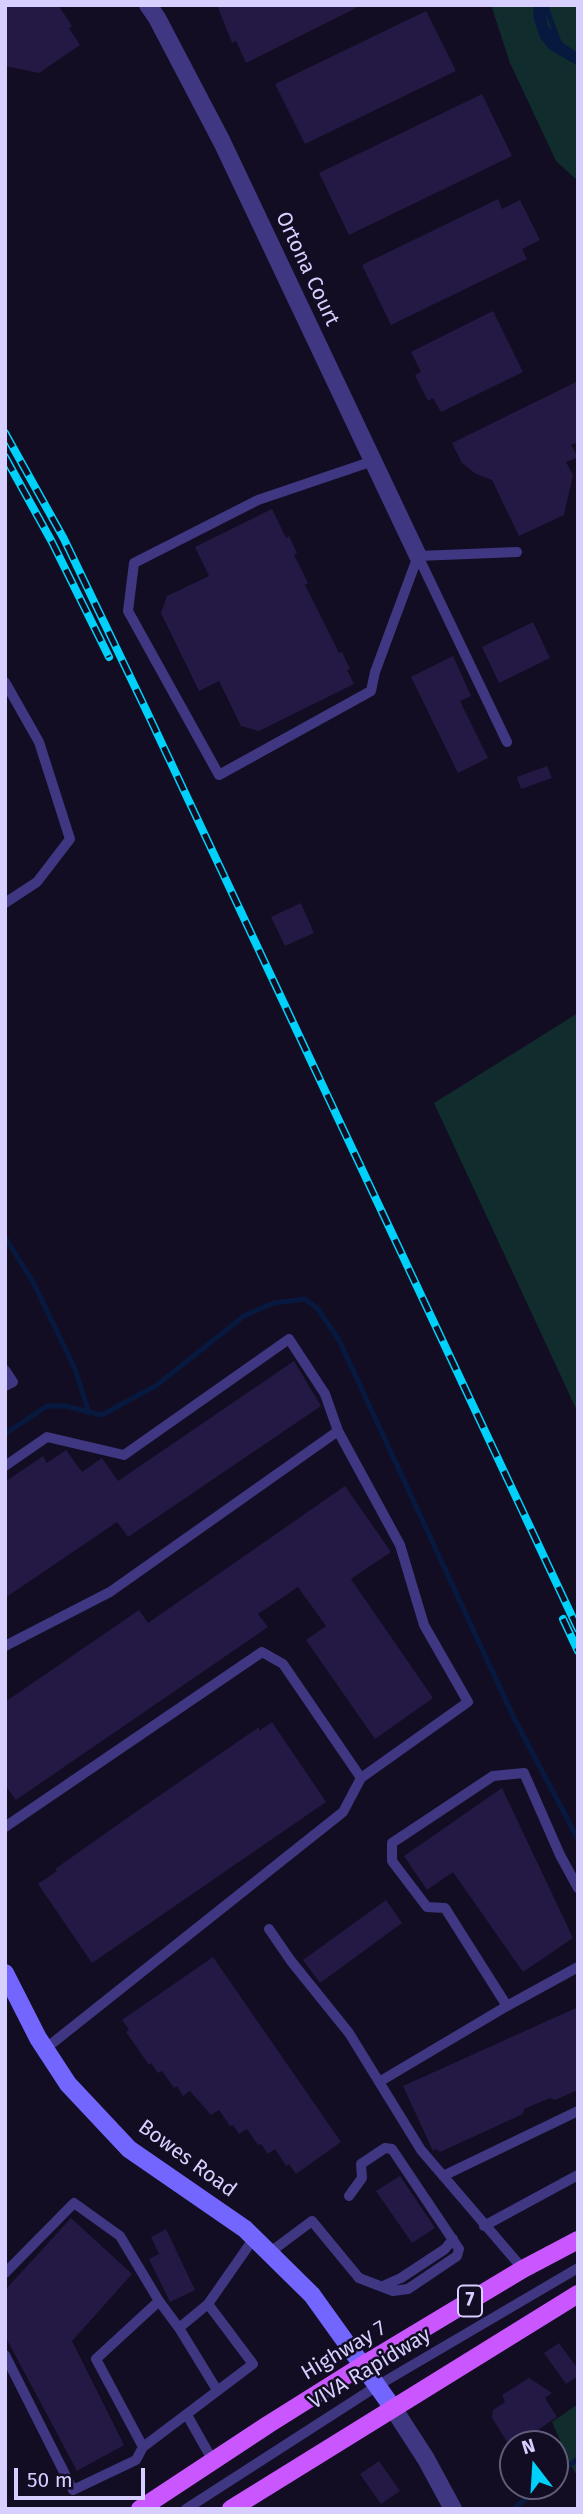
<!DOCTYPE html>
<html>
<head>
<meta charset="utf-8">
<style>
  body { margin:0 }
  #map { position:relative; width:583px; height:2514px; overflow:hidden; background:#120d22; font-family:"Fira Sans",sans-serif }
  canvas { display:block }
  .frame { position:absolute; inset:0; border:7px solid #d7cfff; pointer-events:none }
  .north { position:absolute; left:499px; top:2430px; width:70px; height:70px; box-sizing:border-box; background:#120d22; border:2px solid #615b7a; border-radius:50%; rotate:343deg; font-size:19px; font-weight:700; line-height:28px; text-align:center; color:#d7cfff }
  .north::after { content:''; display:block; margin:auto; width:24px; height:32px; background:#00d1fa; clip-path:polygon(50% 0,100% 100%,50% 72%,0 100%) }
  .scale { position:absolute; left:14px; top:2468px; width:131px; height:32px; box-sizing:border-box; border:4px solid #d7cfff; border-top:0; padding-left:9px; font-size:21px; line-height:24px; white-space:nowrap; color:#d7cfff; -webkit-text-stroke:5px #120d22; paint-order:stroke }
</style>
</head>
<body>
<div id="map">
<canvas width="583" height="2514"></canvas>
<div class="frame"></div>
<div class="north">N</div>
<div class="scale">50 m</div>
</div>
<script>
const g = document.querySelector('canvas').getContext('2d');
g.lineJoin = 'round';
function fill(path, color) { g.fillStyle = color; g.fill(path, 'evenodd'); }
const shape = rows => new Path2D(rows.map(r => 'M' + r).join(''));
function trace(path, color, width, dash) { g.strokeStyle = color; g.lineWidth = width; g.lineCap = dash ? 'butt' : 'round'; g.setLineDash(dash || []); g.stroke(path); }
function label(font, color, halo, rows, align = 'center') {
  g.font = font + ' "Fira Sans",sans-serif'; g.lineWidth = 5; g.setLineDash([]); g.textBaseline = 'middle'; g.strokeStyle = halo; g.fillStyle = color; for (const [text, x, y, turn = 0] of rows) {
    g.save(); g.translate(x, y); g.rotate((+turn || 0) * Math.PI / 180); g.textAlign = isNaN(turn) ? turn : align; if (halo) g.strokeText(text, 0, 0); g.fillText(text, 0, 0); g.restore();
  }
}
fill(shape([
  [491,5,578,5,578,181,556,161,510,63],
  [578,1013,578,1413,434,1103],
  [578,2404,578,2477,570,2464,552,2422]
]), '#102c2c');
fill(shape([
  [534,5,544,5,548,26,563,43,578,53,578,66,549,49,540,38,533,16]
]), '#081940');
trace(shape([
  [547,5,547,10,559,42],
  [5,1237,33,1282,75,1369,89,1413],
  [5,1434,47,1406,66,1406,102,1415,157,1385,244,1316,274,1303,305,1299,318,1309,339,1340,514,1718,578,1839],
  [555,2476,578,2459],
  [513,2509,542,2486]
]), '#081940', 5);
fill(shape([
  [5,5,58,5,72,26,69,28,80,45,39,73,5,66],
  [217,5,362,5,246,63,236,41,232,43],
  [426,11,456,71,305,144,275,84],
  [482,94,512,156,349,235,319,173],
  [498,199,502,209,520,200,540,240,522,249,527,259,391,325,362,265],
  [493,311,523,372,441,412,433,398,428,401,415,375,421,372,411,352],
  [578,381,578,442,571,445,578,457,566,462,573,475,564,515,519,536,492,480,476,474,462,463,452,443],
  [272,509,286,538,289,536,297,553,294,555,308,583,305,585,339,653,342,652,350,669,347,670,354,684,259,731,241,726,219,681,199,691,161,613,167,596,209,576,195,547],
  [533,622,550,658,499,683,482,647],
  [453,656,471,696,460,701,488,758,458,773,411,677],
  [547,766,552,778,521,789,517,777],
  [301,903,314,933,285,946,271,917],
  [294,1361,321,1406,128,1537,117,1522,5,1598,5,1482,43,1456,47,1463,66,1450,82,1472,102,1458,118,1481],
  [345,1486,391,1552,351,1579,433,1698,375,1739,306,1640,326,1626,298,1587,258,1614,268,1627,16,1800,5,1785,5,1702,139,1610,148,1623],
  [272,1722,326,1802,92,1963,38,1884,57,1871,55,1869,130,1816,259,1727,259,1731],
  [502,1788,573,1938,523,1972,453,1872,427,1890,404,1856],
  [386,1900,402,1923,320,1983,303,1960],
  [213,1957,341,2142,296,2174,289,2164,286,2166,275,2149,268,2154,261,2144,258,2145,247,2129,239,2134,233,2125,230,2126,219,2110,211,2115,190,2091,183,2096,177,2086,174,2088,162,2071,158,2073,151,2063,149,2065,126,2032,129,2030,122,2020],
  [578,2007,578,2090,555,2100,550,2098,524,2109,523,2114,440,2152,436,2149,433,2151,403,2086],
  [400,2176,435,2228,412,2243,376,2191],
  [71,2218,132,2274,72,2341,124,2445,77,2471,5,2336,5,2290],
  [166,2229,195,2290,170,2302,149,2259,159,2254,151,2237],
  [559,2343,578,2369,578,2376,566,2384,544,2353],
  [529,2378,552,2393,545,2398,557,2417,517,2444,513,2444,511,2448,492,2418,493,2410,505,2402,502,2395],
  [379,2461,400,2491,381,2504,360,2474]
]), '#241944');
trace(shape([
  [373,461,258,500,134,563,128,611,219,775,371,691,375,672,418,556],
  [418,556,507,742],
  [418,556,517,552],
  [5,682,39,742,70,839,37,882,5,903],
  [5,1370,13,1382,5,1386],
  [5,1466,47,1437,124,1455,289,1339,325,1394,338,1431],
  [5,1646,110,1592,338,1431,400,1545,424,1625,468,1702,361,1778],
  [5,1827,262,1652,283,1664,361,1778,343,1812,45,2049],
  [578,1888,560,1855,524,1773,493,1776,392,1843,392,1861,427,1907,445,1908,507,2006,578,1967],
  [269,1929,291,1961,349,2033,421,2150,523,2269],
  [379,2082,507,2006],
  [443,2176,578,2111],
  [484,2226,578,2175],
  [269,2253,312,2221,359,2278,393,2291,408,2289,457,2256,459,2249,392,2149,385,2148,361,2164,362,2178,349,2196],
  [5,2273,74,2203,120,2236,159,2301],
  [383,2286,401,2278,445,2249,453,2239],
  [208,2304,253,2364,143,2447,96,2359,159,2301,179,2328,208,2304,254,2238],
  [179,2328,217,2390],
  [5,2355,73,2490,136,2460,143,2447],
  [187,2415,213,2461],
  [186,2509,377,2386,578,2268]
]), '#3f3782', 10);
trace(shape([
  [148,5,157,18,222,142,418,556],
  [393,2408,426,2459,453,2509]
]), '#3f3782', 18);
trace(shape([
  [5,1973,38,2038,68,2084,129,2149,245,2229,312,2295,393,2408]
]), '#7366ff', 18);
trace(shape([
  [140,2509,269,2424,363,2365,523,2269,578,2240],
  [231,2509,578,2294]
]), '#ca56ff', 18);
const rail = shape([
  [5,433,64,539,148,714,578,1629],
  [5,457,52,542,109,657],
  [563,1619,578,1651]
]);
trace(rail, '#00d1fa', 8);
trace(rail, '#120d22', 5, [16]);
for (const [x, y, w] of [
  [470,2301,24]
]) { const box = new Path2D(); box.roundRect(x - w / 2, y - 15.5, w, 31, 5); g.fillStyle = '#120d22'; g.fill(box); trace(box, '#d7cfff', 2); }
label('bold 19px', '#d7cfff', null, [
  ["7",470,2301]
]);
label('21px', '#d7cfff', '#120d22', [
  ["Ortona Court",307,269,65],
  ["Bowes Road",187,2159,36],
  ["Highway 7",344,2351,-31],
  ["VIVA Rapidway",370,2369,-31]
]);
</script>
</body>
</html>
